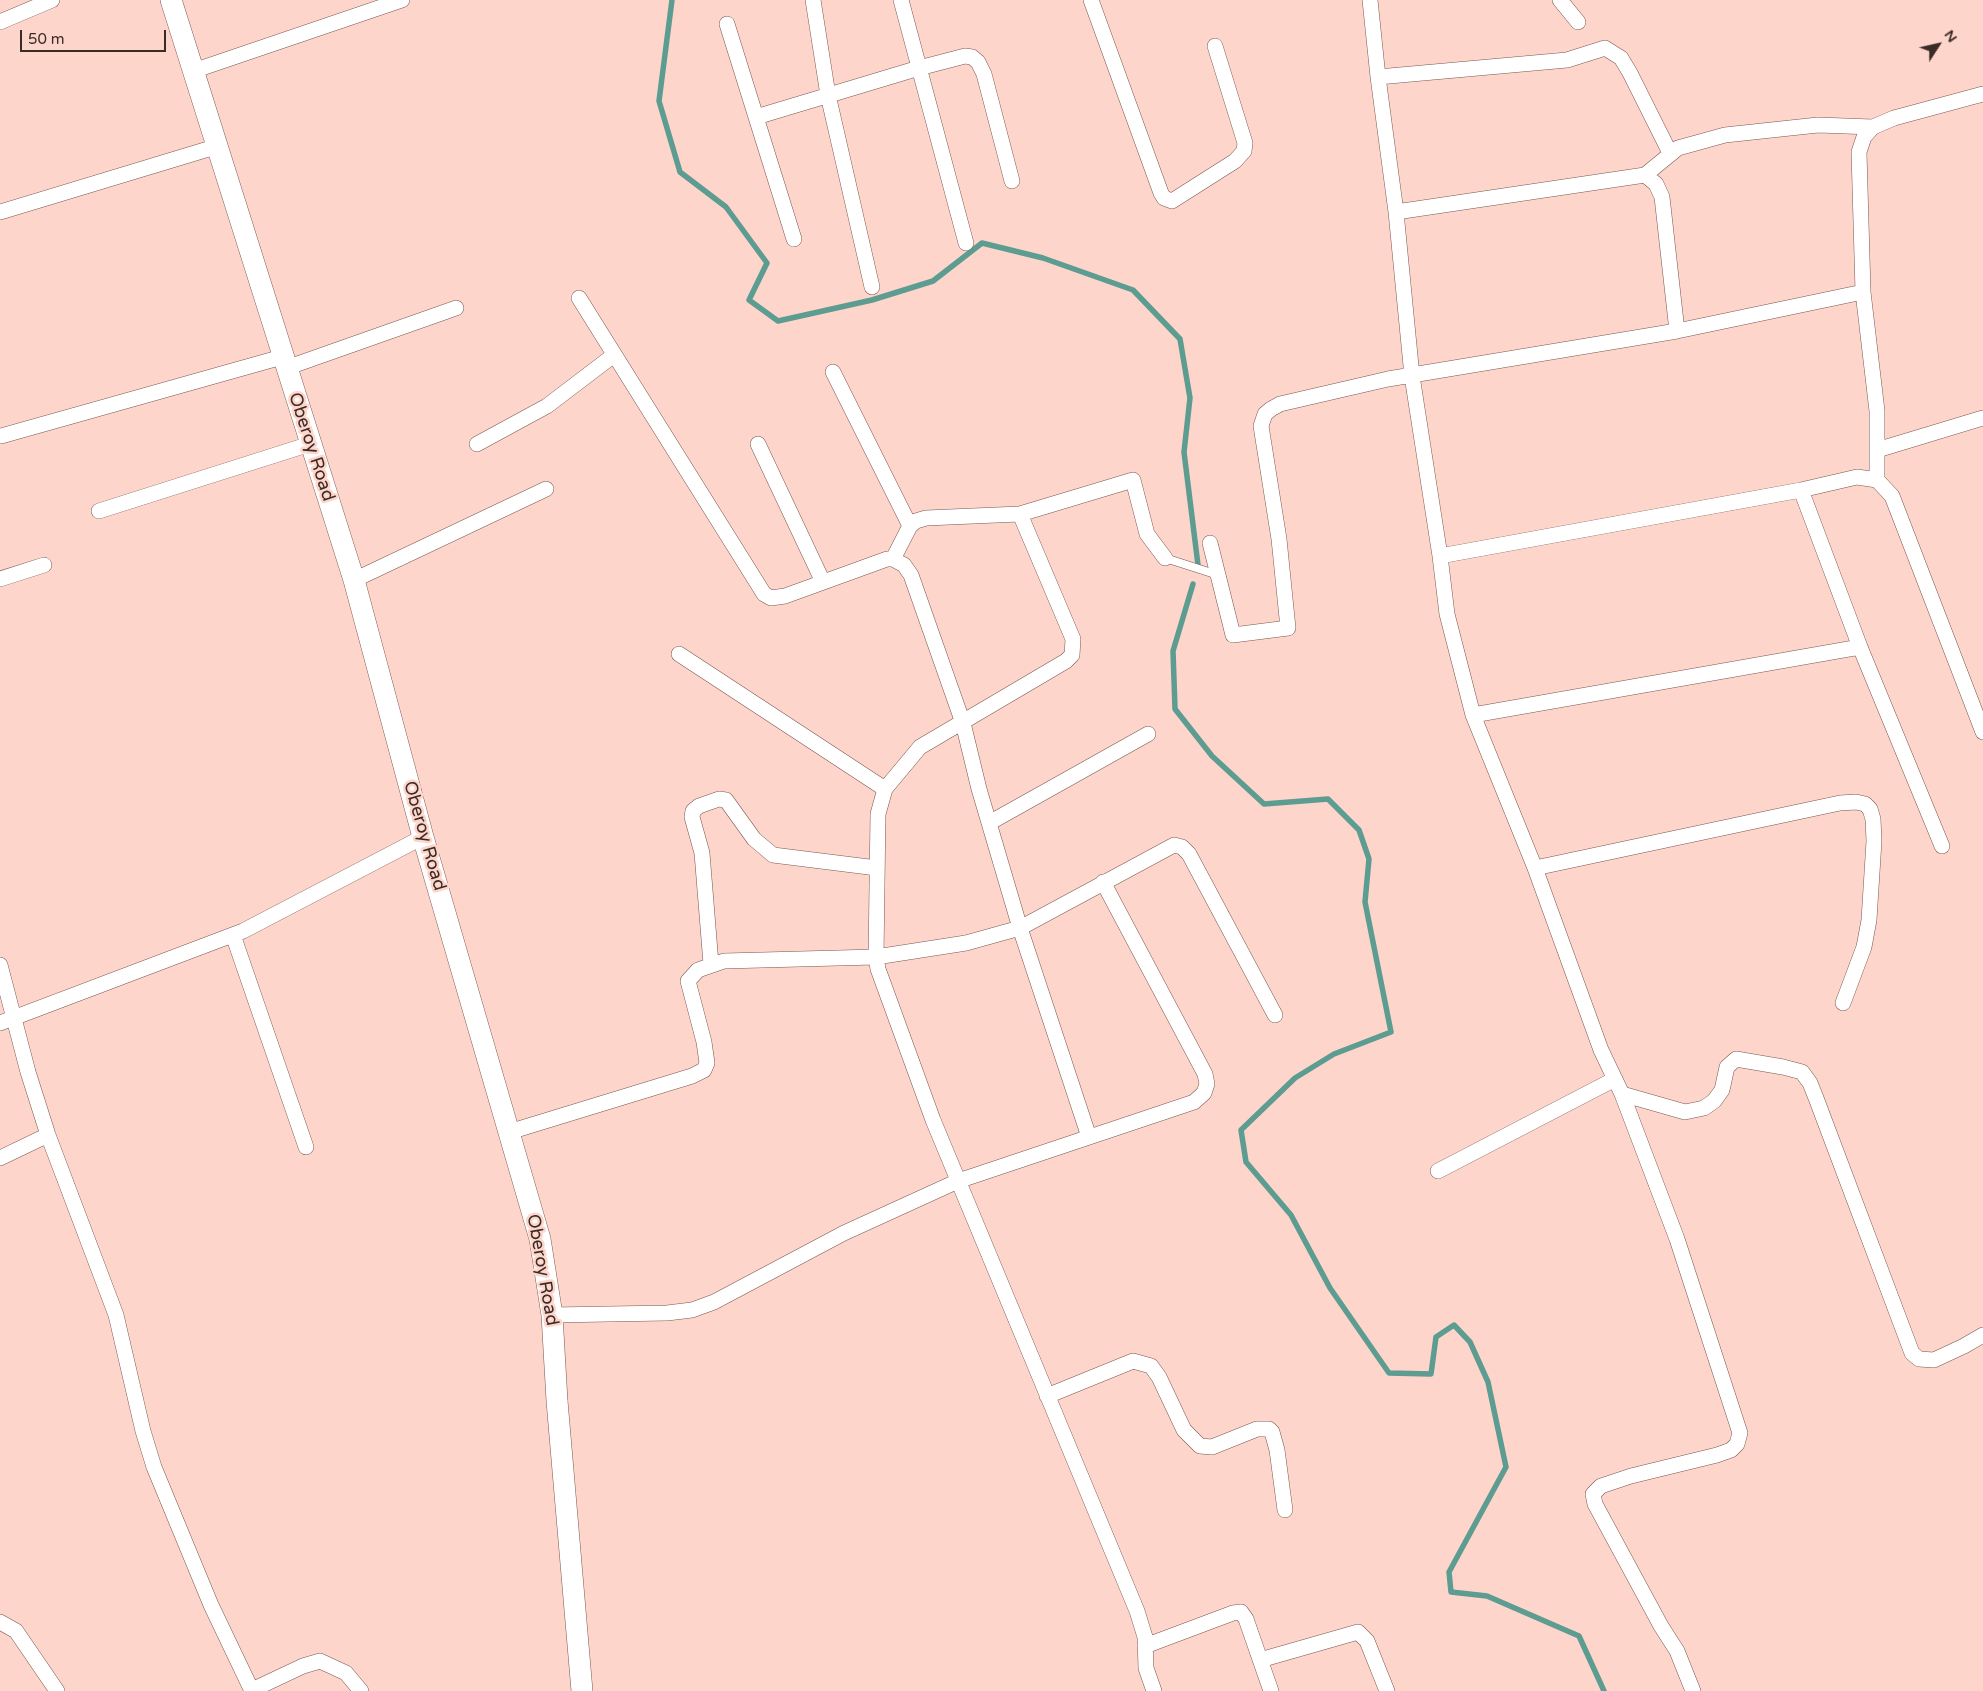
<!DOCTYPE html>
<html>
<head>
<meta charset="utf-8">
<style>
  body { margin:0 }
  #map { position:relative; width:1983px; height:1691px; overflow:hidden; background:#fed5cb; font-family:"Varela Round",sans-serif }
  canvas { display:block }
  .north { position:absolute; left:1913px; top:20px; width:50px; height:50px; -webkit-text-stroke:4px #fed5cb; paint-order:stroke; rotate:55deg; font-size:14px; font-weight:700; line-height:20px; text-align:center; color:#3b2b27 }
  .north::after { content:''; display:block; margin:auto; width:18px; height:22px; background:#3b2b27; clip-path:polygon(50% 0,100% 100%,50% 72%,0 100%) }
  .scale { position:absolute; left:20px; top:30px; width:146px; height:22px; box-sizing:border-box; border:2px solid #3b2b27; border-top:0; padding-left:6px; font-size:15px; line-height:18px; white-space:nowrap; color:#3b2b27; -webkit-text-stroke:4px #fed5cb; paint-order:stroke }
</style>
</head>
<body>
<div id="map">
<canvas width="1983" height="1691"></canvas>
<div class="north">N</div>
<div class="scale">50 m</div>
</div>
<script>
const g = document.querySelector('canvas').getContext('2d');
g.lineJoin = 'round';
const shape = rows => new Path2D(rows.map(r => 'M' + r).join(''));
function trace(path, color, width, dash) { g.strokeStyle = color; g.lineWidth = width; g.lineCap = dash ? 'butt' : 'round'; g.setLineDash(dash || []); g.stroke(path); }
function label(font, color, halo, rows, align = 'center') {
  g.font = font + ' "Varela Round",sans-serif'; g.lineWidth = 5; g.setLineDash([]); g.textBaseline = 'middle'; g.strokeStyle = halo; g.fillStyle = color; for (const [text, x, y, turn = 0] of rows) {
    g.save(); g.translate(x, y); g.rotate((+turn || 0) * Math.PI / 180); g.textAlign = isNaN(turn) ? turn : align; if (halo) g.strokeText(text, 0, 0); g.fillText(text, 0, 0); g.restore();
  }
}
trace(shape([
  [672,0,659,101,680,172,726,207,767,263,749,300,778,321,872,300,933,281,982,243,1043,258,1133,290,1180,339,1190,398,1184,452,1198,565],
  [1193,584,1173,651,1175,709,1212,756,1264,804,1328,799,1359,830,1369,859,1365,902,1391,1032,1334,1054,1295,1078,1241,1130,1246,1162,1291,1215,1330,1288,1389,1373,1431,1374,1436,1337,1454,1325,1470,1342,1488,1382,1506,1467,1449,1572,1451,1592,1487,1596,1579,1636,1604,1691]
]), '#5c9c91', 5.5);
const lane = shape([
  [1165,558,1218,575]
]);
const street = shape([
  [813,0,828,95,872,287],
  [901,0,966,243],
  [1091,0,1161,193,1164,198,1172,201,1235,161,1244,151,1245,143,1215,46],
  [1370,0,1378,77,1396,212,1412,376,1440,556,1447,614,1473,715,1535,868,1601,1050,1622,1094,1685,1112,1704,1108,1714,1101,1722,1090,1727,1067,1736,1059,1783,1067,1802,1072,1810,1083,1816,1098,1912,1353,1919,1359,1934,1360,1964,1346,1983,1335],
  [1560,0,1578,22],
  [0,22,52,0],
  [727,24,794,239],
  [193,71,402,0],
  [1378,77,1567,60,1605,48,1621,58,1630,73,1670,153],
  [756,117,919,68,965,56,972,57,978,62,984,74,1012,181],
  [1645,175,1678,148,1725,135,1818,125,1873,127],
  [0,212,215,147],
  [1396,212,1645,175,1656,184,1662,197,1677,331],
  [579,298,764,594,771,598,785,596,887,559,893,559,904,565,911,575,963,723,979,789,1020,928,1089,1137],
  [286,368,456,308],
  [833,372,910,526],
  [1,436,282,357],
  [477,444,547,406,614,355],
  [758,444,823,582],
  [1877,450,1983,418],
  [1877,480,1877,411,1863,292,1859,152,1864,137,1873,127,1894,118,1983,94],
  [1801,490,1860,647,1942,846],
  [99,511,310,444],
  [1020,514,1073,639,1072,655,1066,661,920,747,885,789,878,814,876,957,878,969,933,1120,1137,1611,1145,1637,1146,1668,1154,1691],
  [1210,543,1233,635,1288,628,1279,539,1261,426,1265,414,1271,409,1280,404,1388,379,1677,331,1863,292],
  [1440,556,1801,490,1857,477,1877,480,1892,496,1983,732],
  [893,559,910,526,916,521,926,518,1020,514,1133,480,1147,534,1165,558],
  [0,579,44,565],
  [354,580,546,489],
  [679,654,885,789],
  [1473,715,1860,647],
  [989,823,1148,734],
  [1535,868,1840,803,1856,802,1865,804,1870,809,1873,819,1874,841,1869,920,1864,947,1843,1003],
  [233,935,306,1147],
  [711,964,702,853,692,817,693,811,699,806,719,799,726,800,754,839,773,855,877,868],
  [0,965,28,1072,48,1135,116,1315,143,1431,154,1467,211,1605,252,1691],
  [0,1023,243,931,423,837],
  [1622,1094,1677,1239,1740,1433,1737,1444,1731,1450,1717,1455,1631,1476,1601,1486,1593,1494,1595,1504,1661,1626,1677,1651,1693,1691],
  [509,1132,692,1076,704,1070,707,1063,704,1042,688,981,698,970,724,961,876,957,966,943,1020,928,1174,845,1182,847,1189,854,1275,1015],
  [0,1158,48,1135],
  [1438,1171,1615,1079],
  [552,1315,667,1313,692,1310,714,1302,844,1233,958,1181,1194,1102,1204,1093,1207,1084,1205,1074,1103,882],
  [1047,1396,1133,1361,1151,1366,1159,1377,1184,1430,1200,1446,1212,1447,1257,1429,1269,1429,1272,1432,1277,1450,1285,1510],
  [0,1622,16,1631,57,1691],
  [1145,1646,1233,1613,1241,1612,1246,1619,1271,1691],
  [1260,1660,1358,1632,1367,1641,1387,1691],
  [252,1690,303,1666,320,1661,346,1673,361,1691]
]);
const secondary = shape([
  [171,0,354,580,423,837,540,1239,552,1315,557,1401,582,1691]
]);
trace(lane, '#7a574f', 9);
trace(street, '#7a574f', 16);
trace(secondary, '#7a574f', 22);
trace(lane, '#fff', 8);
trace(street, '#fff', 15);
trace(secondary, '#fff', 21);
label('18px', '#3b2b27', '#fed5cb', [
  ["Oberoy Road",311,447,72],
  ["Oberoy Road",424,836,74],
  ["Oberoy Road",542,1270,80]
]);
</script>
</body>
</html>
